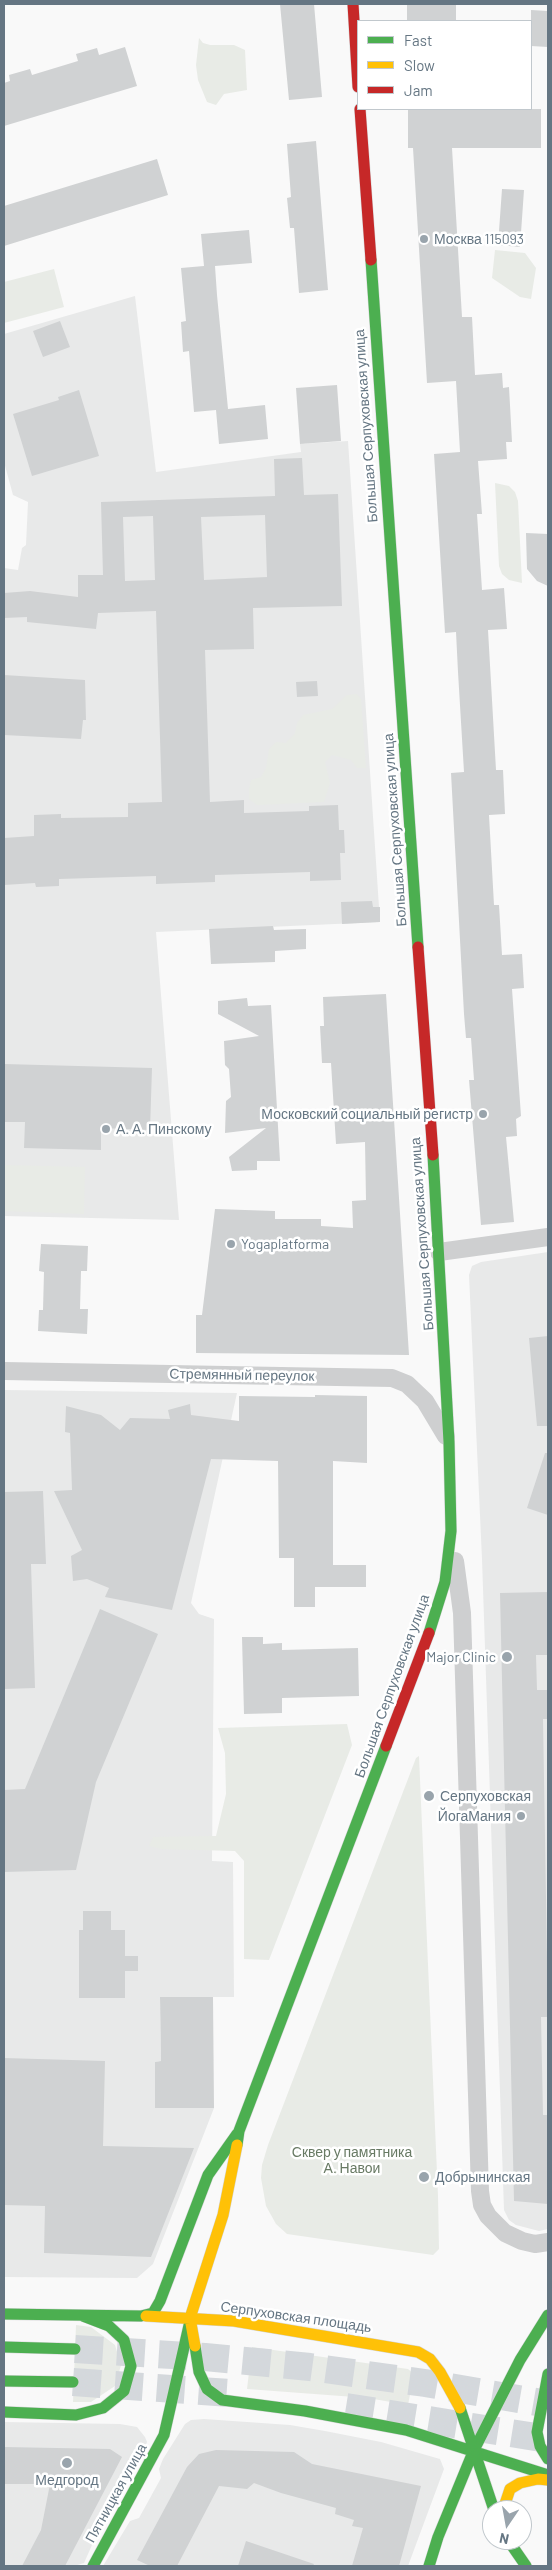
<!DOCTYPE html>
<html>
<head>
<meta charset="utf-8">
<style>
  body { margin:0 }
  #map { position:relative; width:552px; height:2570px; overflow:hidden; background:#f9f9f9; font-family:Barlow,sans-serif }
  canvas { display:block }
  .frame { position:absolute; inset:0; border:5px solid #657683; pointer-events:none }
  .legend { position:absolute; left:357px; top:20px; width:175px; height:90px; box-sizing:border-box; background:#fff; border:1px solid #c1c8cd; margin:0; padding:6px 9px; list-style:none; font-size:15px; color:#657683 }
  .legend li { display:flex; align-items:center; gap:10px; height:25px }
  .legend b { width:25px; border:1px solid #c1c8cd }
  .north { position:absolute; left:482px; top:2500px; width:50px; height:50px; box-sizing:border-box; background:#fff; border:1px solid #c1c8cd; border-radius:50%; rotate:192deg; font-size:14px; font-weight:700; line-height:20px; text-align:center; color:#657683 }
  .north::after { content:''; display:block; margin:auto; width:18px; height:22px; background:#99a4ac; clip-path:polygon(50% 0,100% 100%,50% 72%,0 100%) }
</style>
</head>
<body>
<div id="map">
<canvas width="552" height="2570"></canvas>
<div class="frame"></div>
<ul class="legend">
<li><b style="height:6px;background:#4caf50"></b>Fast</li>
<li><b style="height:6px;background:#ffc107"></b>Slow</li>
<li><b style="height:6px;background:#c62828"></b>Jam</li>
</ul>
<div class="north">N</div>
</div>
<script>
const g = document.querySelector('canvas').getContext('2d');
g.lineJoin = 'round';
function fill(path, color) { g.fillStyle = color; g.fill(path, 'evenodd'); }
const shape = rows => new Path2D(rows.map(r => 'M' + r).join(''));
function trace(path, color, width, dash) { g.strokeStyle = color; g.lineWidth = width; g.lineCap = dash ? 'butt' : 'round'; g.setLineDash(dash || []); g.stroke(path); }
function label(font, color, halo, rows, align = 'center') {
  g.font = font + ' Barlow,sans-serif'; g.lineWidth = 5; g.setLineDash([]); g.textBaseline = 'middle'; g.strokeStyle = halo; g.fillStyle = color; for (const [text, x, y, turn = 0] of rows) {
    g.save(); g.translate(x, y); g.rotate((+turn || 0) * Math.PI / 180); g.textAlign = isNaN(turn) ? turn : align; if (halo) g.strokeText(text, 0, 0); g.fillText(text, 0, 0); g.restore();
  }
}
fill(shape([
  [135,296,156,472,301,452,300,444,348,441,380,922,156,932,179,1220,4,1216,4,568,18,570,22,548,26,545,28,502,13,495,4,462,4,334],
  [548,1252,548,2229,539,2231,516,2225,509,2220,504,2210,482,1559,469,1275,472,1266,481,1262],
  [4,1390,237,1393,191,1603,199,1614,214,1619,212,1861,233,1862,234,1997,160,1997,161,2061,155,2062,155,2108,214,2108,153,2264,137,2278,4,2277],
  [204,2419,290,2425,325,2431,381,2442,440,2459,444,2469,408,2566,103,2566,130,2521,139,2518,161,2478,159,2469,163,2459,185,2424,191,2420],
  [4,2422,120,2424,137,2427,145,2437,147,2442,136,2471,127,2474,116,2490,119,2499,116,2503,106,2506,90,2535,92,2545,84,2563,74,2566,4,2566]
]), '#e8e9e9');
fill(shape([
  [199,38,203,43,210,45,234,45,245,50,247,90,224,94,216,105,207,102,198,80,196,65],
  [495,250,525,253,536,268,531,299,520,297,492,278],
  [54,269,64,307,4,323,4,282],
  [495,483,509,486,515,492,518,501,522,583,509,580,502,574,499,566],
  [357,694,361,699,366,768,357,768,351,760,332,755,325,762,330,783,324,802,257,805,249,799,249,789,251,780,261,777,266,768,269,749,276,742,286,743,295,733,297,723,303,715,332,709,347,695],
  [4,1165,85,1167,84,1214,4,1211],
  [347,1724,352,1745,269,1960,244,1959,244,1861,235,1851,161,1849,149,1846,153,1837,216,1836,226,1794,225,1753,218,1728],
  [419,1756,438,2196,439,2249,433,2255,287,2234,276,2224,266,2206,261,2178,262,2165,268,2145,416,1758],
  [76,2325,91,2327,115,2345,121,2365,115,2386,91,2402,73,2402],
  [252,2347,408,2369,414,2374,408,2405,368,2398,247,2389]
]), '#e8ebe6');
fill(shape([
  [280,4,314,4,322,97,289,100],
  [407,4,456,4,456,21,407,21],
  [531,10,548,11,548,47,531,46],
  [125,47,137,86,4,126,4,83,10,81,9,75,30,69,32,75,78,61,76,54,97,48,99,55],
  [408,109,541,109,541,148,452,148,462,317,472,317,475,375,502,373,503,388,509,387,512,442,506,442,507,459,478,461,482,514,477,514,482,590,504,588,507,629,488,630,496,770,503,770,505,814,489,815,494,905,499,905,502,955,522,954,524,988,512,989,521,1116,516,1119,517,1136,506,1137,514,1222,481,1225,469,1080,474,1080,471,1038,466,1038,464,1014,451,773,464,772,458,672,456,632,445,633,434,454,460,452,456,381,427,383,413,148,408,148],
  [316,141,328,290,299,293,294,228,290,228,287,198,291,197,287,144],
  [157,159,168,195,4,246,4,206],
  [502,189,524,190,520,247,498,245],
  [249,230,252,263,215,266,217,295,228,409,265,405,268,439,219,444,216,410,194,412,189,351,183,352,181,322,186,321,181,268,204,266,201,234],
  [60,321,70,347,43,357,33,331],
  [337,385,341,441,300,444,296,388],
  [79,390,99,456,32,476,13,414,59,400,58,397],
  [302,458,304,495,338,494,342,606,253,608,254,649,205,650,210,802,244,800,244,813,309,811,309,806,338,805,339,830,344,830,345,853,340,853,341,880,310,881,310,872,215,875,215,882,156,884,156,876,59,879,59,886,36,887,35,883,4,885,4,838,34,836,34,815,61,814,61,818,128,817,128,803,162,802,156,611,98,613,96,629,27,622,27,617,4,618,4,593,30,591,78,597,78,575,103,575,101,502,275,496,274,459],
  [265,515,267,577,204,580,201,517],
  [153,516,155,580,125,581,123,517],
  [526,533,548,534,548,586,537,581,527,569],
  [4,675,85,680,86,720,83,720,81,739,4,735],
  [317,681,318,696,297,697,296,682],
  [372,901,373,907,380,907,380,922,342,924,341,902],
  [273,926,274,930,306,929,306,949,275,951,275,962,211,964,209,929],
  [386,994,409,1355,196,1353,196,1315,202,1315,215,1209,275,1211,275,1219,321,1219,321,1226,353,1228,352,1201,366,1200,365,1142,336,1144,331,1063,322,1063,320,1026,324,1026,323,997],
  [247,998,248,1006,271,1005,280,1161,257,1161,257,1170,232,1171,229,1157,266,1128,225,1133,226,1101,231,1097,229,1069,225,1065,224,1041,259,1036,218,1014,218,1001],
  [4,1064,152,1068,150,1130,101,1128,101,1150,24,1148,25,1122,4,1122],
  [41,1244,88,1246,87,1271,81,1271,80,1309,88,1309,87,1334,38,1331,39,1310,43,1310,44,1272,39,1271],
  [548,1336,548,1426,537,1426,529,1338],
  [315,1395,367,1396,367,1463,333,1461,333,1565,366,1565,366,1587,315,1587,315,1607,294,1607,294,1558,279,1558,278,1461,211,1459,172,1610,105,1597,109,1588,87,1579,73,1581,71,1556,82,1550,54,1491,72,1490,70,1433,65,1432,66,1406,101,1415,120,1430,130,1418,170,1419,168,1410,190,1404,191,1415,239,1421,239,1396,315,1397],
  [545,1453,548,1453,548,1515,527,1508],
  [43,1491,46,1564,31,1564,35,1688,4,1689,4,1492],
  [548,1592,548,1655,536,1655,537,1690,548,1690,548,1719,543,1719,548,2017,541,2017,543,2115,548,2115,548,2204,514,2201,500,1593],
  [100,1609,158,1634,96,1782,76,1870,4,1872,4,1790,25,1789],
  [242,1637,263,1637,263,1644,282,1643,282,1650,358,1648,359,1696,282,1698,282,1713,244,1714],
  [83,1911,111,1911,111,1930,125,1930,125,1956,138,1956,138,1971,125,1971,125,1998,79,1998,79,1930,83,1930],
  [160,1997,213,1997,214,2108,155,2108,155,2062,161,2061],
  [4,2058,105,2061,103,2146,194,2148,151,2257,44,2253,45,2206,4,2205],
  [4,2447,110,2449,122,2457,65,2566,22,2566,41,2530,50,2484,4,2484],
  [216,2450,294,2452,312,2464,421,2486,399,2566,352,2566,363,2528,352,2526,354,2520,335,2514,336,2508,281,2493,254,2483,247,2489,219,2486,177,2566,150,2566,137,2560,187,2467,199,2454],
  [246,2541,314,2564,313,2566,238,2566]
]), '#d0d2d3');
trace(shape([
  [75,2349,205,2357,310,2367,425,2383,548,2404],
  [73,2382,229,2393],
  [346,2407,548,2439]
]), '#d4d8dc', 28, [28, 14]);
const fast = shape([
  [371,260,418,947],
  [429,1633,445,1582,451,1531,449,1442,433,1155],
  [237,2145,239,2131,386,1746],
  [4,2314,141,2316,153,2313,160,2301,208,2175,237,2134],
  [195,2346,199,2372,207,2389,222,2400,305,2411,406,2430,548,2475],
  [4,2347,75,2349],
  [548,2374,537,2432,540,2446,548,2459],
  [4,2381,73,2382],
  [460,2408,494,2510],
  [4,2412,76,2415,103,2408,124,2391,131,2366,124,2340,109,2326,83,2316],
  [508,2540,526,2566],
  [93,2566,164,2435,190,2321],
  [429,2566,438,2537,473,2452,520,2360,548,2315]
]);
const slow = shape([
  [146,2316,234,2321,418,2352,430,2359,440,2372,460,2408],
  [195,2346,190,2318,223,2215,237,2145],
  [503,2510,510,2489,520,2483,538,2479,548,2480]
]);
const jam = shape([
  [353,4,358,87],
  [360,109,371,260],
  [418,947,433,1155],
  [386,1746,429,1633]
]);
trace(fast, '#d5d6d7', 12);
trace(slow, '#d5d6d7', 12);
trace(jam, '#d5d6d7', 12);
trace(shape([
  [439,1252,548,1237],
  [4,1371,392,1378,407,1384,425,1401,446,1436],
  [455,1561,462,1613,480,2191,482,2205,488,2216,505,2233,522,2241,535,2244,548,2242]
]), '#cecfd0', 18);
trace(fast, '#4caf50', 11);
trace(slow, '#ffc107', 11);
trace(jam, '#c62828', 11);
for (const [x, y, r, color] of [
  [424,239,5,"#99a4ac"],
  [483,1114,5,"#99a4ac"],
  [106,1129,5,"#99a4ac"],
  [231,1244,5,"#99a4ac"],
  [507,1657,6,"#99a4ac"],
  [429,1796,6,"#99a4ac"],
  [521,1816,5,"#99a4ac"],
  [424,2177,6,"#99a4ac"],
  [67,2463,6,"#99a4ac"]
]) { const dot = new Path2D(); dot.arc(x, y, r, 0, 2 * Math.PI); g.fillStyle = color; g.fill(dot); trace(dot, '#fff', 2); }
label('14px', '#657683', '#fff', [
  ["Москва 115093",434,239],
  ["Московский социальный регистр",473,1114,"right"],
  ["А. А. Пинскому",116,1129],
  ["Yogaplatforma",241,1244],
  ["Major Clinic",496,1657,"right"],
  ["Серпуховская",440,1796],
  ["ЙогаМания",511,1816,"right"],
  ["Добрынинская",435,2177],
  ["Медгород",67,2480,"center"]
], 'left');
label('14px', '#657683', '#fff', [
  ["Большая Серпуховская улица",366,426,-94],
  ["Большая Серпуховская улица",395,830,-94],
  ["Большая Серпуховская улица",422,1234,-94],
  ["Стремянный переулок",242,1375,1],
  ["Большая Серпуховская улица",392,1686,-70],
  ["Серпуховская площадь",296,2317,8],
  ["Пятницкая улица",116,2493,-61]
]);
label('14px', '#687a64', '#fff', [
  ["Сквер у памятника",352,2152],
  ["А. Навои",352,2168]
]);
</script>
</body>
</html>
